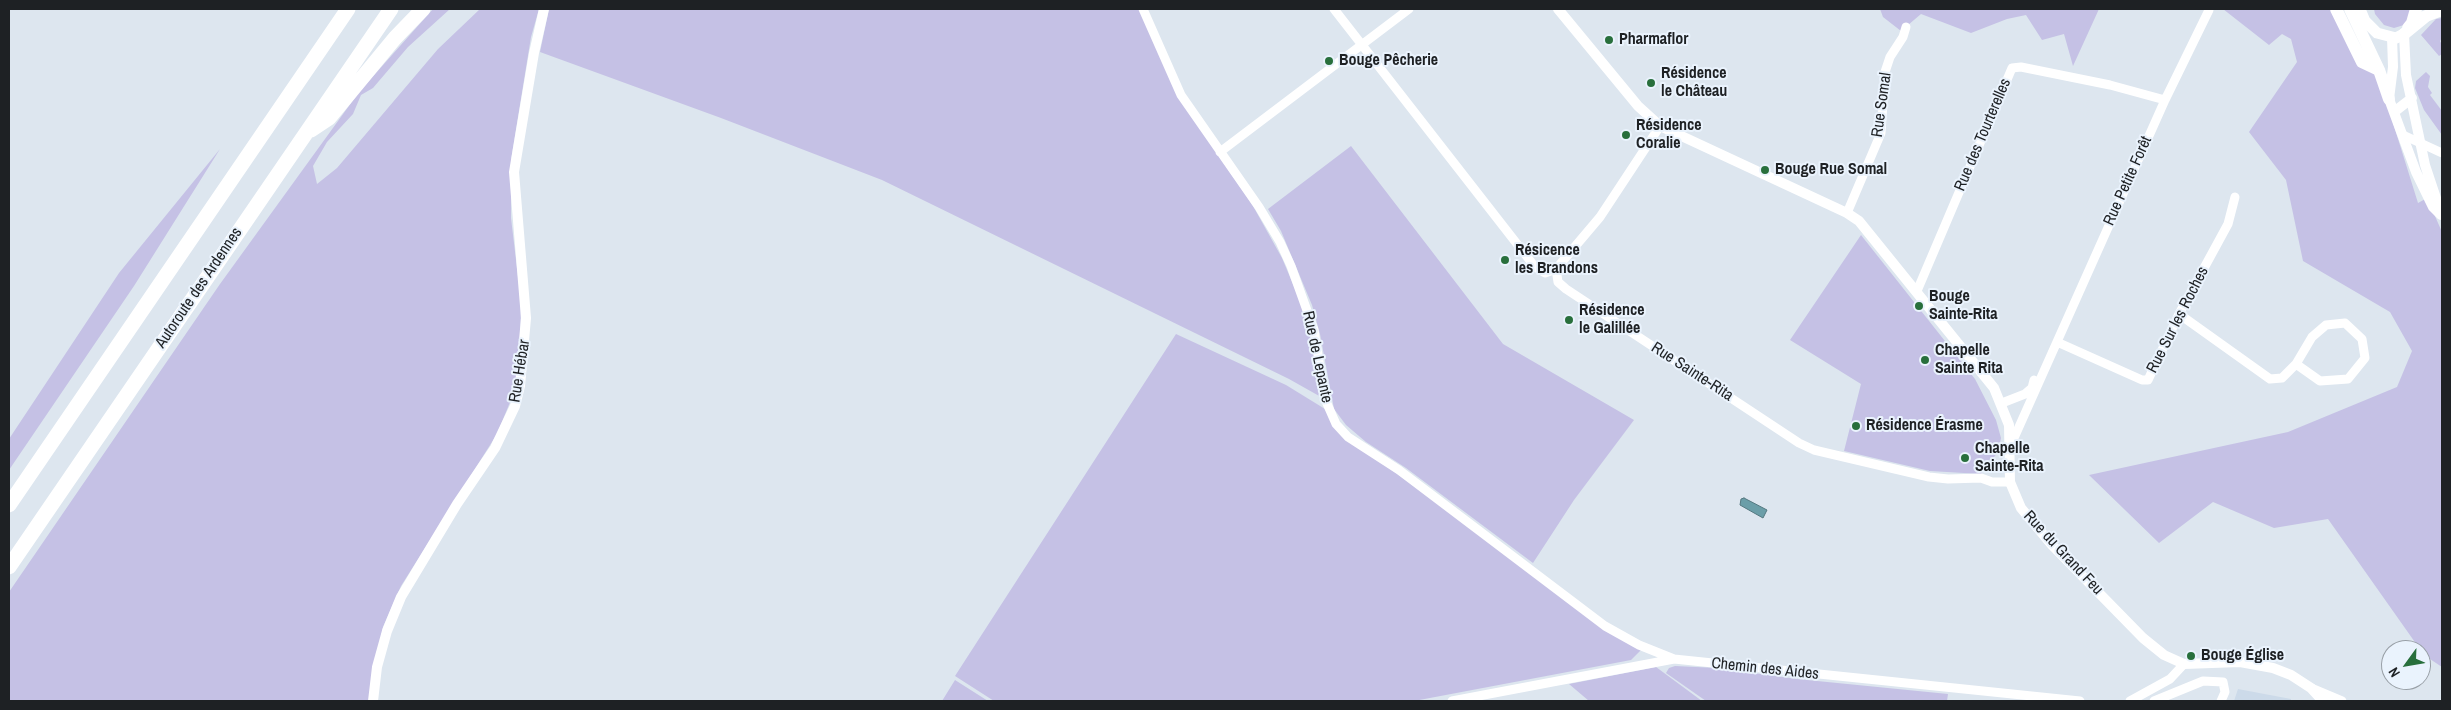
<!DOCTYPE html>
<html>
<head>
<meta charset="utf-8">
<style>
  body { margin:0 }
  #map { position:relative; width:2451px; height:710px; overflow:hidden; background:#dde6ef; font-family:"Archivo Narrow",sans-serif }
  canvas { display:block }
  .frame { position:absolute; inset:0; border:10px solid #1e2124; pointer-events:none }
  .north { position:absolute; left:2381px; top:640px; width:50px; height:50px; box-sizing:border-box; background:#eaf3fd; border:1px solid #989fa6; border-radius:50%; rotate:238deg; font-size:14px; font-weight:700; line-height:20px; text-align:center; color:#1e2124 }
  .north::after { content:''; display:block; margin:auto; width:18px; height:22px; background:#286f3c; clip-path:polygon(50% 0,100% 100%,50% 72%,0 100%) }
</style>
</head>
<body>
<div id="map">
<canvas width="2451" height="710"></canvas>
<div class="frame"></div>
<div class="north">N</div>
</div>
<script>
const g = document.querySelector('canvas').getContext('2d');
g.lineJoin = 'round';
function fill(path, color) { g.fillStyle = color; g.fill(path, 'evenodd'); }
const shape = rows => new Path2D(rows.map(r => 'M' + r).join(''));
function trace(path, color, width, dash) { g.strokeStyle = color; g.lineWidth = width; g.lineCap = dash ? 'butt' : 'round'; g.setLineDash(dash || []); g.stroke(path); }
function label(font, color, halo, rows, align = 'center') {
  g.font = font + ' "Archivo Narrow",sans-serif'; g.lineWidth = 4; g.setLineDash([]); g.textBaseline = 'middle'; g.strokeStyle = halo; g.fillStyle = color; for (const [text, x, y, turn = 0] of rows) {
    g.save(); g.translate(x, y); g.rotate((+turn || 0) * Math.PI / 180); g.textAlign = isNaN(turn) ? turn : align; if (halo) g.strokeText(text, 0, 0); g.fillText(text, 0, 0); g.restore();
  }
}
fill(shape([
  [2238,689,2291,699,2291,701,2234,701]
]), '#ccdae9');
fill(shape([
  [433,9,450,9,408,47,373,88,361,95,353,114,327,142,313,166,317,184,337,168,438,49,480,9,539,9,531,37,511,160,511,218,521,302,520,368,515,390,497,434,401,586,383,627,369,701,9,701,9,592,220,284,359,92],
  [549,9,1141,9,1179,97,1253,206,1282,258,1300,301,1313,347,1321,397,1289,379,882,180,721,118,540,52],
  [1880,9,2099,9,2073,66,2064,34,2042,40,2026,15,2007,19,1971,33,1921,14,1901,31,1883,17],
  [2223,9,2333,9,2361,63,2379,78,2418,203,2427,198,2442,232,2442,667,2424,655,2328,519,2274,528,2213,502,2159,543,2089,475,2288,432,2397,387,2412,351,2390,312,2303,261,2286,180,2249,132,2297,62,2291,39,2282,34,2269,45],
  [2374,9,2411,9,2411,16,2404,25,2394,28,2384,25,2375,14],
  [2442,18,2442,38,2440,41,2442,45,2442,54,2439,56,2421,35,2436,19],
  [2426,72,2430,76,2428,87,2432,93,2430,95,2442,111,2442,135,2424,110,2415,88,2416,81],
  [1351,146,1503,344,1634,420,1574,500,1533,563,1406,468,1366,442,1346,425,1334,409,1320,334,1312,305,1281,231,1268,209],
  [220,149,134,286,9,470,9,439,119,273],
  [1861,235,1975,379,1996,420,2001,438,1998,452,1981,474,1930,471,1844,451,1861,384,1790,340],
  [1176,334,1286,385,1325,409,1339,432,1641,650,1631,660,1414,701,994,701,955,676],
  [1675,666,1717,668,1797,679,1948,694,1947,701,1706,701,1666,673,1669,668],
  [1656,667,1702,701,1589,701,1569,684],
  [955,680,988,701,942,701]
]), '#c5c1e5');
const water = shape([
  [1744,498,1767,510,1763,518,1740,505,1741,499,1744,498]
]);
fill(water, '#6b9ea8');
trace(water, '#547880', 1);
trace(shape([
  [1143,9,1181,95,1259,207,1280,242,1291,266,1314,330,1325,399,1336,424,1348,437,1399,470,1605,626,1639,645,1674,659],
  [1334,9,1535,267,1545,273,1556,269],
  [2403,135,2442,153],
  [1220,152,1409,9],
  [1847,213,1881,133,1885,72,1890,57,1903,37,1906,27],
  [1556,269,1558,282,1566,289,1799,443,1814,450,1929,477,1948,479,1981,478,1992,482,2010,482],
  [1556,269,1600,217,1660,126],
  [1917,291,2012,68,2021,67,2110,85,2165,100],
  [2179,314,2270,379,2282,378,2296,364,2312,337,2326,325,2345,323,2362,339,2365,358,2348,379,2320,381,2296,364],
  [2057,342,2142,380,2148,380,2179,314,2228,224,2235,197],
  [2002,403,2025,394,2032,388,2034,380],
  [2010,447,2165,100,2209,10],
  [2311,688,2342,701],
  [1452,701,1674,659,2080,701],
  [2130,701,2170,679,2184,664],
  [2154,701,2203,681,2223,682,2225,692,2221,701]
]), '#fff', 9);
trace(shape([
  [1558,9,1638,106,1660,126,1847,213,1859,221,1994,388,2009,425,2010,482,2021,508,2052,545,2143,638,2164,655,2184,664,2240,662,2273,668,2291,675,2311,688,2323,701],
  [2404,34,2406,75,2425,165,2441,213],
  [2392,37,2393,67,2389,99,2416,172,2433,207,2441,215],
  [2394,112,2412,98],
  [373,701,377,667,387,631,401,597,457,504,495,448,515,406,520,386,526,318,514,172,534,53,544,9]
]), '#fff', 10);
trace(shape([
  [2360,9,2365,21,2377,33,2396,38,2404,34]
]), '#fff', 11);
trace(shape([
  [2336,9,2362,62,2379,70],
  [2350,9,2379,70,2389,99],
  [2408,28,2412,23,2416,9],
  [2404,34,2426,16,2442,10]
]), '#fff', 12);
trace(shape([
  [311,130,329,118,395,38,423,9],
  [9,505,348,9],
  [9,567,391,9]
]), '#fff', 15);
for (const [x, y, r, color] of [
  [1609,40,5,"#286f3c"],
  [1329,61,5,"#286f3c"],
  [1651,83,5,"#286f3c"],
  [1626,135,5,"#286f3c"],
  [1765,170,5,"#286f3c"],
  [1505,260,5,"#286f3c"],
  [1919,306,5,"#286f3c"],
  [1569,320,5,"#286f3c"],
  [1925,360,5,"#286f3c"],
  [1856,426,5,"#286f3c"],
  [1965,458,5,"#286f3c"],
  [2191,656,5,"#286f3c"]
]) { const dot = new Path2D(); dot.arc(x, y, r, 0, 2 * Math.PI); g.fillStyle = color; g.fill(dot); trace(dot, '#eaf3fd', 2); }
label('bold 16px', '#1e2124', '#eaf3fd', [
  ["Pharmaflor",1619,40],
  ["Bouge Pêcherie",1339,61],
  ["Résidence",1661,74],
  ["le Château",1661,92],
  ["Résidence",1636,126],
  ["Coralie",1636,144],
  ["Bouge Rue Somal",1775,170],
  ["Résicence",1515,251],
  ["les Brandons",1515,269],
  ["Bouge",1929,297],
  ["Sainte-Rita",1929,315],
  ["Résidence",1579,311],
  ["le Galillée",1579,329],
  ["Chapelle",1935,351],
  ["Sainte Rita",1935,369],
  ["Résidence Érasme",1866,426],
  ["Chapelle",1975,449],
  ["Sainte-Rita",1975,467],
  ["Bouge Église",2201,656]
], 'left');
label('16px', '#1e2124', '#eaf3fd', [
  ["Rue Somal",1882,105,-82],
  ["Rue des Tourterelles",1983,135,-67],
  ["Rue Petite Forêt",2128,181,-66],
  ["Autoroute des Ardennes",199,288,-56],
  ["Rue Sur les Roches",2178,320,-63],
  ["Rue de Lepante",1317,357,78],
  ["Rue Hébar",520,371,-81],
  ["Rue Sainte-Rita",1692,372,33],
  ["Rue du Grand Feu",2063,553,47],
  ["Chemin des Aides",1765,669,6]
]);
</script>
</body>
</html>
